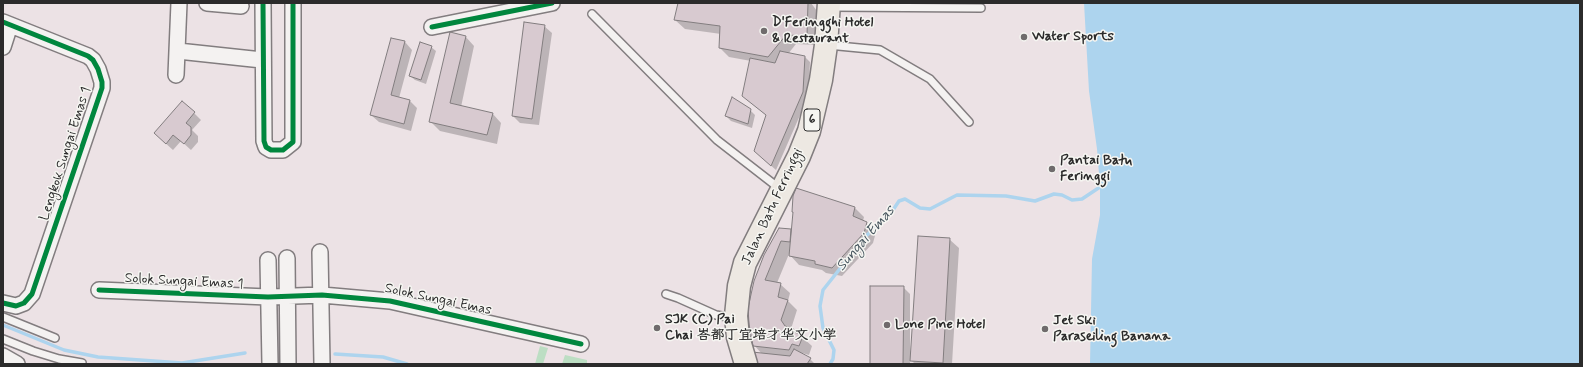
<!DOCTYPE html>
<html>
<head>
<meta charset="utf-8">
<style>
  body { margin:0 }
  #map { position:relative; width:1583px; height:367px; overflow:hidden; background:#ece2e5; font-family:Mynerve,sans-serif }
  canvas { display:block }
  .frame { position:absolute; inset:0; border:4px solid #2b2b2b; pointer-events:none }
</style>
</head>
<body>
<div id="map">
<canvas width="1583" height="367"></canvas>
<div class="frame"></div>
</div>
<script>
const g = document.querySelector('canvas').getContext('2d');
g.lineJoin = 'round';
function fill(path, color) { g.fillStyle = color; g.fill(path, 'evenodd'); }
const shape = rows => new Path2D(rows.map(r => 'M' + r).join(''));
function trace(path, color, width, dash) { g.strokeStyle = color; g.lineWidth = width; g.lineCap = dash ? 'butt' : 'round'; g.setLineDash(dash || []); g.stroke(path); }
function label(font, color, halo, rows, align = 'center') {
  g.font = font + ' Mynerve,"LXGW WenKai TC",sans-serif'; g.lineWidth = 3; g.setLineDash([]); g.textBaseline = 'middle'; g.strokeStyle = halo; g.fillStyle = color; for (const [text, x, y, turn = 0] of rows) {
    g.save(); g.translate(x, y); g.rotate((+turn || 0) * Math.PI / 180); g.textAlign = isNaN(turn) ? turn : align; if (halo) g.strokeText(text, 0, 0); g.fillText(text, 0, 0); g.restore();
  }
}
fill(shape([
  [540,346,548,348,543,364,535,364],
  [565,355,587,360,587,364,562,364]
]), '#bcdec3');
fill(shape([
  [1084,3,1580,3,1580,364,1090,364,1092,259,1100,215,1100,187,1097,149,1089,91]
]), '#add4ee');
fill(shape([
  [679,3,811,3,817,11,816,45,796,44,788,54,805,57,810,62,808,97,776,170,760,156,767,116,743,96,751,61,729,57,720,48,721,34,685,29,675,20],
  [544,26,552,33,539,125,520,123,513,116],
  [465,36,474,46,461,107,492,113,501,123,497,144,440,131,430,121],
  [392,39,405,42,412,50,399,98,410,101,417,108,411,131,379,122,371,115],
  [431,47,436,51,426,84,415,80,410,76],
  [750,110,755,115,752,128,731,121,726,116],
  [194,113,201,120,192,130,198,136,198,142,191,150,181,141,173,150,163,141],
  [855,208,864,217,863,221,876,232,873,243,842,276,826,273,822,270,799,265,789,254,777,283,780,284,790,293,788,301,797,310,791,329,802,337,812,346,809,355,802,353,801,354,810,359,815,364,756,364,762,354,754,345,749,308,780,229,792,230],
  [949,239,959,248,952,364,915,364,910,359,910,364,871,364,903,287,910,294,910,351,912,351]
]), '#0003');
trace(shape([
  [3,325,64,350,98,357,182,363,245,353],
  [335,354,383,357,407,364],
  [830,364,833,359,834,350,823,328,820,306,823,290,866,236,891,213,899,201,905,199,920,208,930,209,957,195,1006,196,1035,201,1054,194,1062,195,1072,200,1082,199,1100,187]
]), '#add4ee', 3.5);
const building = shape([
  [678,3,808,3,807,36,786,35,768,57,719,48,720,26,674,20,678,3],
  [524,22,545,25,532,119,512,116,524,22],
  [450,32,466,36,450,103,493,113,487,135,429,122,450,32],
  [391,38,405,41,391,95,410,100,404,124,370,115,391,38],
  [420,42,432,46,421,80,409,76,420,42],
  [780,51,805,56,803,92,771,166,754,151,766,115,742,96,750,58,775,63,780,51],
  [732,97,751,109,748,124,725,116,732,97],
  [182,101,195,112,186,123,191,127,191,135,184,144,173,135,166,144,154,133,182,101],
  [796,188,855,207,853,216,867,222,864,233,832,268,815,264,815,261,789,256,793,212,792,212,793,196,796,188],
  [779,228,791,229,790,242,781,241,765,280,781,283,778,297,788,300,781,320,785,326,794,329,793,331,803,336,799,346,792,344,789,350,753,346,749,324,748,308,754,281,764,255,779,228],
  [918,236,950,238,943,363,910,361,918,236],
  [870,286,904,286,903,364,870,364,870,286],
  [794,349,811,358,807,364,755,364,752,352,790,356,794,349]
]);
fill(building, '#d8cad0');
trace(building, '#827d7f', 1);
const service = shape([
  [831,7,981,8],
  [592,14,717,140,775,185],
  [828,45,880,50,930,79,969,122],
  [666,294,678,298,716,315,728,317],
  [3,317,55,338],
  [3,339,33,351,59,359,82,363]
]);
const minor = shape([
  [207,3,241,6],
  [263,3,264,141,266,147,271,150,283,150,293,142,293,3],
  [3,22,88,56,93,60,98,69,102,82,102,88,32,294,24,303,16,306,3,303],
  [432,27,552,3],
  [3,47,10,25],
  [178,51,262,60],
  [176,75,179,3],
  [320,252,322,364],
  [287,258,288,364],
  [268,260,270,364],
  [99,290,268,297,322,295,390,301,581,344],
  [3,356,17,364]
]);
const primary = shape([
  [746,364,738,337,736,316,739,286,745,263,799,156,809,131,821,80,826,45,829,3]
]);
trace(service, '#827d7f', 10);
trace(minor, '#827d7f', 18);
trace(primary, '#827d7f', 25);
trace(service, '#f4f2f1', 7);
trace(minor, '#f4f2f1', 15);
trace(primary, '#ede8e2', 22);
trace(shape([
  [263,3,264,141,266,147,271,150,283,150,293,142,293,3],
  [3,22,88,56,93,60,98,69,102,82,102,88,32,294,24,303,16,306,3,303],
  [432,27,552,3],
  [99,290,268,297,322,295,390,301,581,344]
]), '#00873e', 5);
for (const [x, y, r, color] of [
  [764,31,4,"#6f6b6c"],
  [1024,37,4,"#6f6b6c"],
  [1052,169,4,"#6f6b6c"],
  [887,325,4,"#6f6b6c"],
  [657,328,4,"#6f6b6c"],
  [1045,329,4,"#6f6b6c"]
]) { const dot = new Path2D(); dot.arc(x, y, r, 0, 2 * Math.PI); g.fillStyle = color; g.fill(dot); trace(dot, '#f6f6f2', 1.5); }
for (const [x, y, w] of [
  [812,120,16]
]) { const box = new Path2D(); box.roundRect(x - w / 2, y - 11, w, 22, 3); g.fillStyle = '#f6f6f2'; g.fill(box); trace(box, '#2b2b2b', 1); }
label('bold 13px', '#2b2b2b', null, [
  ["6",812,120]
]);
label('bold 14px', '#2b2b2b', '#f6f6f2', [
  ["D'Feringghi Hotel",772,23],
  ["& Restaurant",772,39],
  ["Water Sports",1032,37],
  ["Pantai Batu",1060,161],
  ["Feringgi",1060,177],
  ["SJK (C) Pai",665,320],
  ["Chai 峇都丁宜培才华文小学",665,336],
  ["Jet Ski",1053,321],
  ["Paraseiling Banana",1053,337],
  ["Lone Pine Hotel",895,325]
], 'left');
label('14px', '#2b2b2b', '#f6f6f2', [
  ["Lengkok Sungai Emas 1",66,154,-72],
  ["Jalan Batu Ferringgi",773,207,-65],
  ["Solok Sungai Emas 1",184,282,3],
  ["Solok Sungai Emas",438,300,12]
]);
label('italic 15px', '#45545d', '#f6f6f2', [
  ["Sungai Emas",866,239,-49]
]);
</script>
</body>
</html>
